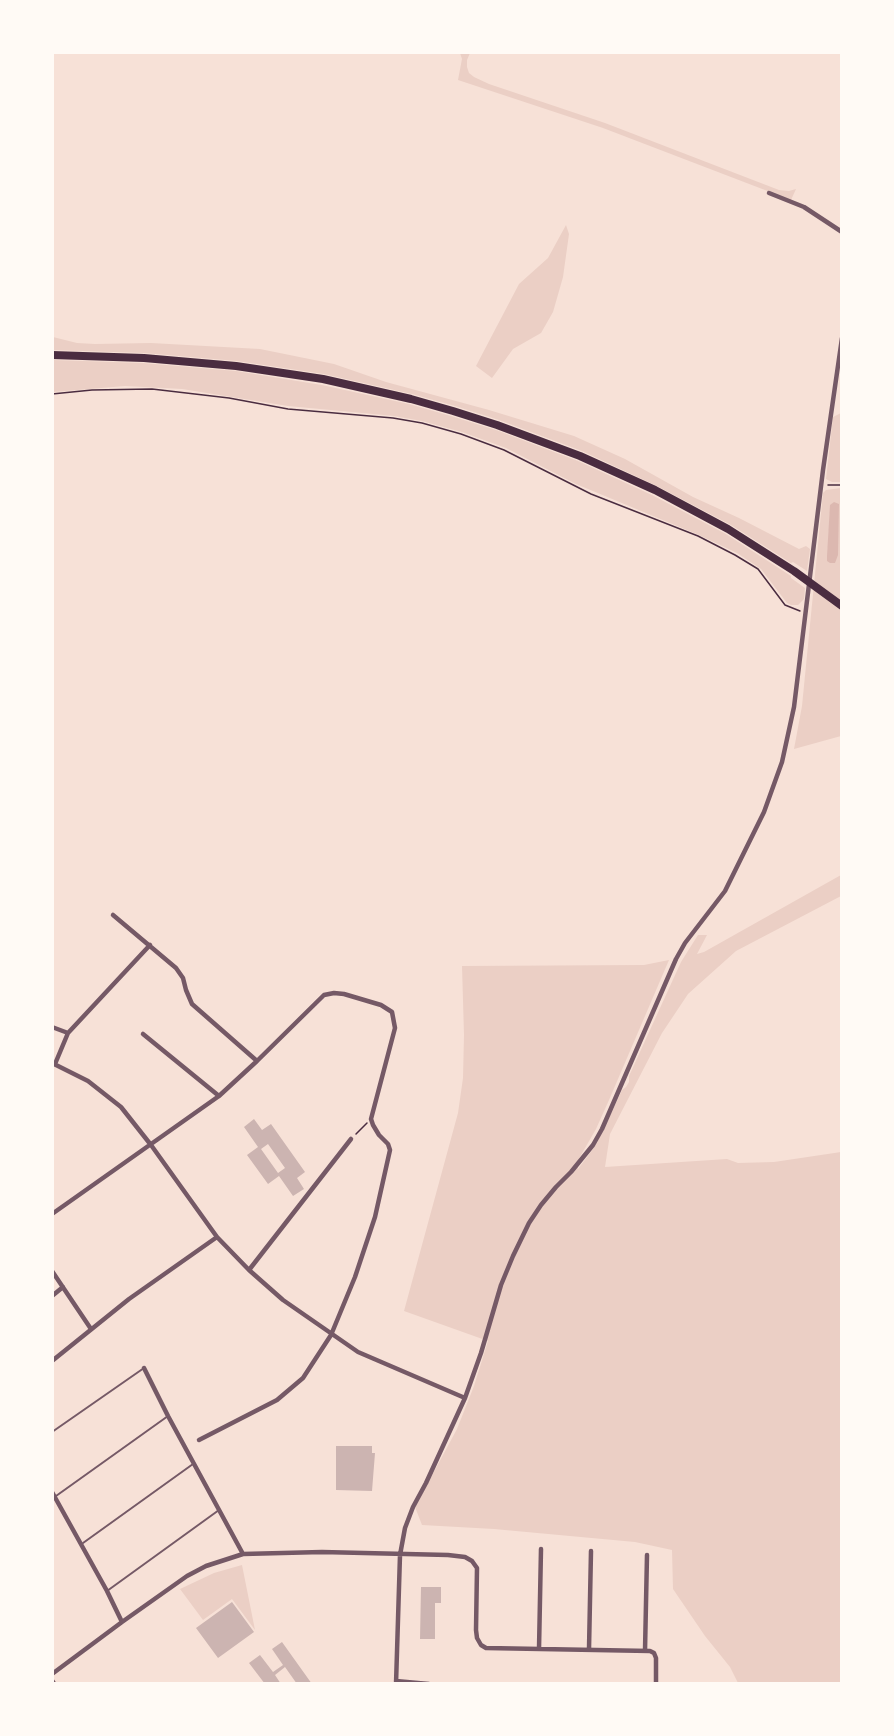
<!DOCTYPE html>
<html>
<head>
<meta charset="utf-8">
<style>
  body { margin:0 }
  #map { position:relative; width:894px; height:1736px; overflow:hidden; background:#f7e1d7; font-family:"Open Sans",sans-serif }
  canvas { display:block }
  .frame { position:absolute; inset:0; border:54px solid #fffaf5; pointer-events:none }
</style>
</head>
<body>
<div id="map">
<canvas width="894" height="1736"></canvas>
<div class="frame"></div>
</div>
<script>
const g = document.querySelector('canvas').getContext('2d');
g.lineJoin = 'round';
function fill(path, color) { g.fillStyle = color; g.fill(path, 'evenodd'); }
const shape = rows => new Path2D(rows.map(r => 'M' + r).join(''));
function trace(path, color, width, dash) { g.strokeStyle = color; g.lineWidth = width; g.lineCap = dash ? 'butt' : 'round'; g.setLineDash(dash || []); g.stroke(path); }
fill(shape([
  [460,53,470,53,467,60,467,67,469,73,474,77,489,84,605,123,779,190,789,191,796,189,791,200,603,128,458,80,462,59],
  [566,225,569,234,563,277,553,312,541,333,513,349,492,378,476,366,519,284,548,258],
  [53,337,77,343,95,344,151,343,260,349,334,364,386,382,489,410,574,436,625,459,693,497,739,518,799,549,806,546,810,549,807,571,793,562,791,563,731,525,657,486,582,451,499,420,455,406,412,394,324,374,237,361,144,353,53,350],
  [53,360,143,363,236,371,322,385,409,404,451,416,496,430,578,461,652,495,726,534,791,576,791,578,805,588,804,599,798,605,791,605,787,603,761,569,737,553,699,535,576,484,506,448,462,432,422,421,394,416,288,406,182,389,125,386,53,392],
  [841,413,841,482,832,482,826,479,833,417],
  [841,488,841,736,794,749,802,706,823,493,826,490],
  [841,875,841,896,736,951,688,994,662,1033,610,1134,605,1167,727,1159,738,1163,774,1162,841,1152,841,1683,738,1683,730,1667,705,1636,673,1589,672,1550,635,1542,494,1529,422,1525,415,1507,457,1429,474,1386,488,1341,404,1311,458,1113,463,1078,464,1035,462,966,644,965,669,960,609,1100,596,1129,577,1162,578,1169,593,1149,603,1131,622,1090,626,1087,629,1082,629,1076,681,962,698,935,707,935,697,954,704,952],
  [242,1565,255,1630,232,1599,203,1620,180,1589,214,1573]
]), '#ebcfc5');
fill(shape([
  [834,502,839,504,838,555,835,563,830,563,827,561,827,556,830,505]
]), '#dcb8b0');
fill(shape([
  [254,1119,262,1130,271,1124,305,1172,297,1178,304,1189,293,1196,279,1176,268,1184,247,1155,258,1147,244,1127],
  [268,1144,285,1168,278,1173,261,1149],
  [336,1446,372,1446,372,1453,375,1453,372,1491,336,1490],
  [421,1587,441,1587,441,1603,435,1603,435,1639,420,1639],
  [232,1602,254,1632,218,1658,196,1628],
  [282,1642,312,1684,297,1684,285,1667,275,1675,281,1684,265,1684,249,1663,260,1655,273,1672,283,1665,272,1649]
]), '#ccb4b1');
trace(shape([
  [52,394,92,390,152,389,229,398,288,409,393,418,422,423,461,434,504,450,591,494,698,536,735,555,758,569,785,605,800,611],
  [828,485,842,485],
  [356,1134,367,1123]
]), '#4a2c40', 1.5);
trace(shape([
  [52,1432,144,1368],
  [56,1496,168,1416],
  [83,1543,193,1464],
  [107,1591,219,1510]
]), '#755966', 2);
trace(shape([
  [769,193,804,207,842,232],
  [113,915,176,968,183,978,186,990,192,1004,257,1061],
  [52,1027,68,1033],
  [143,1034,219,1096],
  [52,1063,88,1081,121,1107,151,1145,217,1237,249,1270,283,1300,358,1352,465,1398],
  [55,1064,68,1033,150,945],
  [52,1214,219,1096,257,1061,324,995,334,993,344,994,381,1005,392,1012,395,1028,371,1119,373,1125,379,1135,388,1144,390,1150,375,1217,355,1277,331,1335,303,1378,277,1400,199,1440],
  [249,1270,351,1139],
  [52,1271,91,1329],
  [52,1296,63,1287],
  [52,1361,129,1299,217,1237],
  [144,1368,168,1416,243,1554],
  [52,1492,107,1591,122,1622],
  [539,1649,541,1549],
  [589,1649,591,1551],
  [645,1651,647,1555],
  [52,1674,122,1622,187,1576,206,1566,243,1554,322,1552,448,1555,465,1557,472,1561,477,1568,476,1630,477,1638,481,1645,486,1648,650,1651,654,1653,656,1658,656,1684],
  [396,1681,429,1684],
  [396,1684,400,1555,405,1528,413,1507,426,1483,465,1398,481,1353,501,1285,513,1256,529,1223,541,1205,556,1187,571,1172,593,1145,602,1129,676,959,685,943,725,891,764,812,782,762,794,707,823,470,842,338]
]), '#755966', 4.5);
trace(shape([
  [52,1681,54,1684]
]), '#755966', 5);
trace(shape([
  [52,355,144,358,236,366,323,379,411,399,453,411,497,425,580,456,655,490,728,529,794,571,842,606]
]), '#4a2c40', 8);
</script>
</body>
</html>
